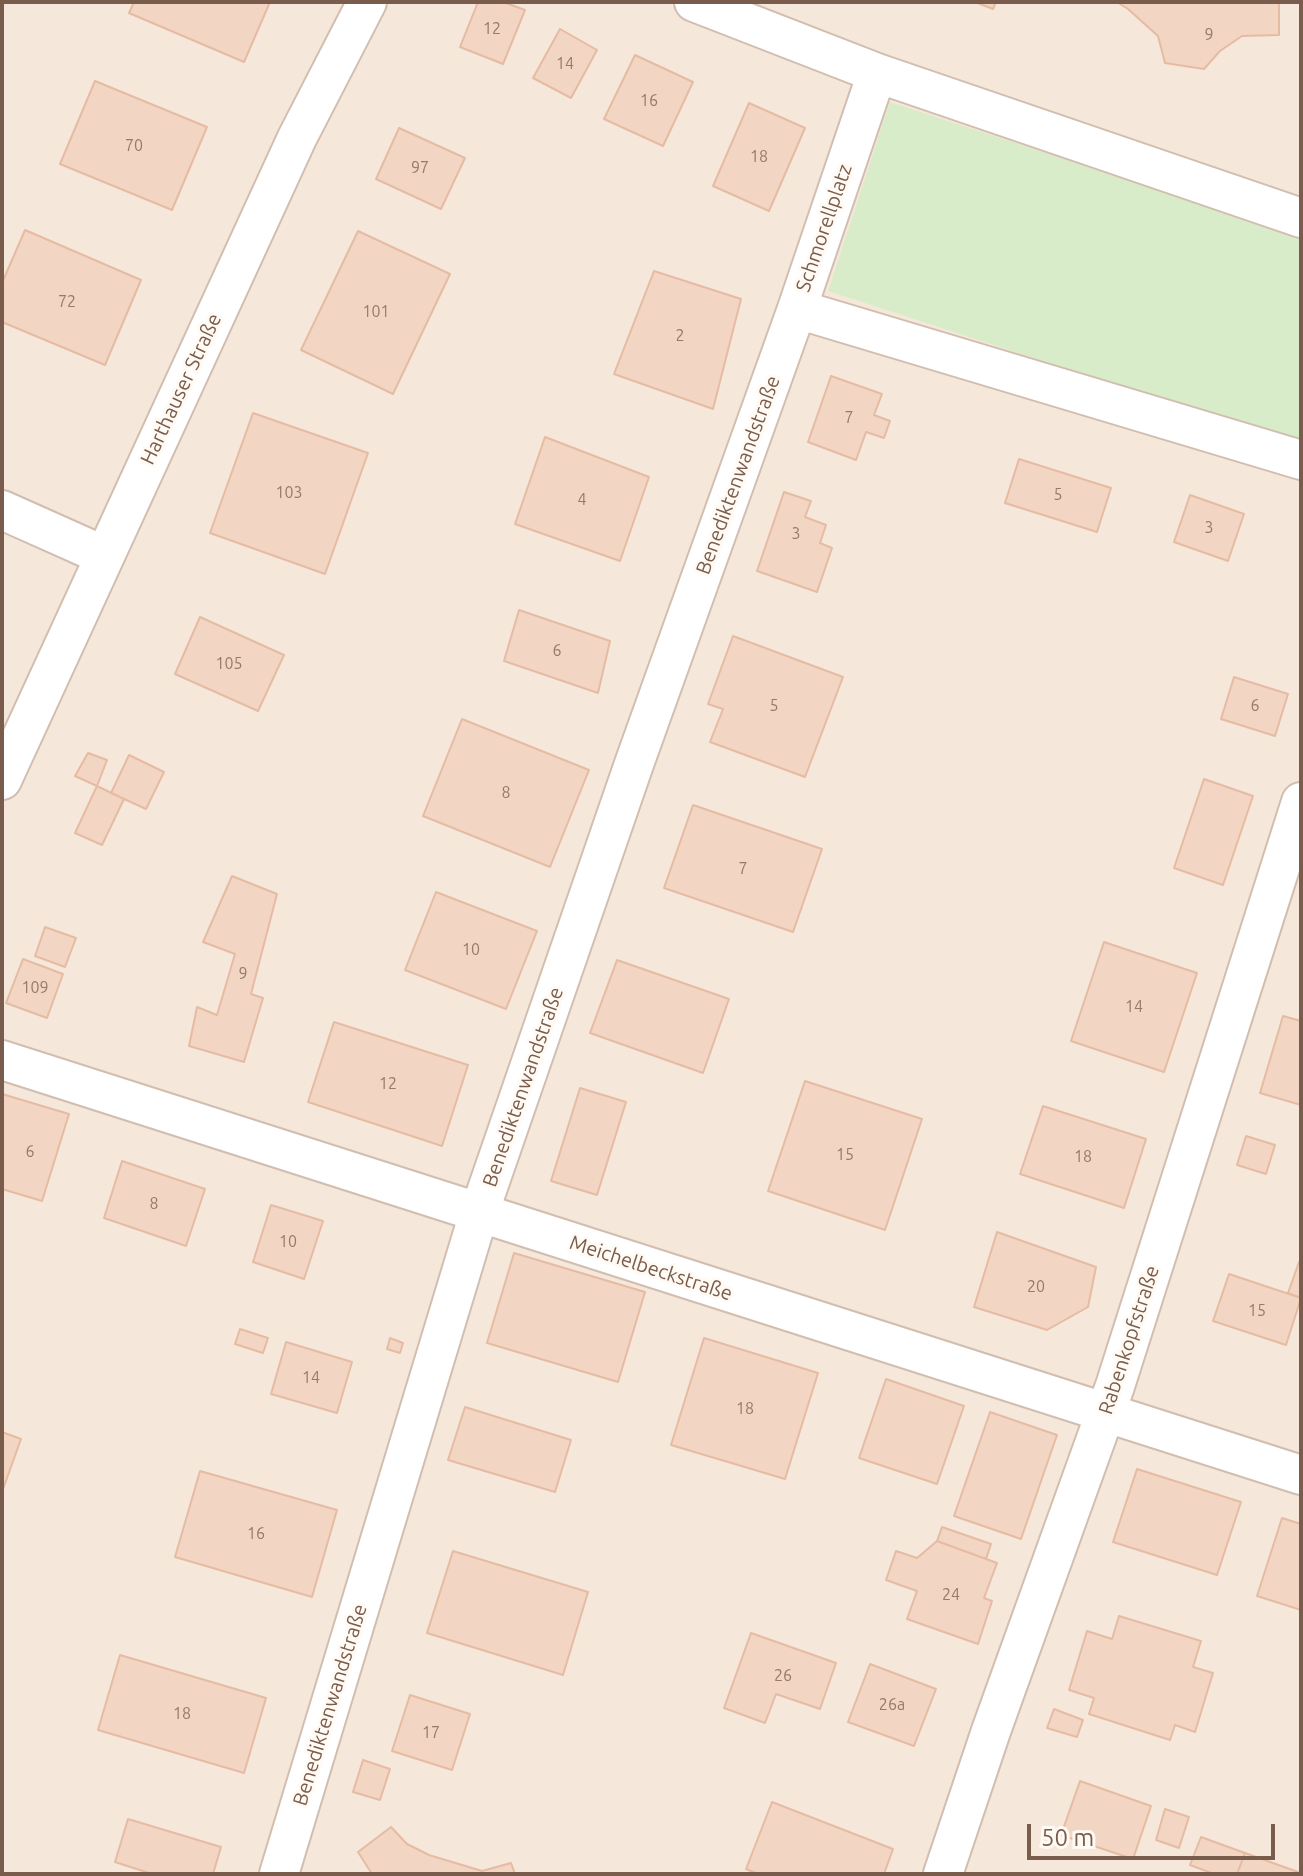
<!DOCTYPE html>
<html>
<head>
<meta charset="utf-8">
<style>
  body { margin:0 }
  #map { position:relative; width:1303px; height:1876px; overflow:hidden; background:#fdf6ec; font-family:Ubuntu,sans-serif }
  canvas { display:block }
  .frame { position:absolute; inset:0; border:4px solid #7a5c4d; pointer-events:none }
  .scale { position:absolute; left:1027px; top:1824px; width:248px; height:36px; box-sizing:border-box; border:4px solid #7a5c4d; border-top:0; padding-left:10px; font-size:24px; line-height:28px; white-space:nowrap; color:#7a5c4d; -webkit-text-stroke:6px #fffaf3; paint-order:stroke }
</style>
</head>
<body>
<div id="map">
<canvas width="1303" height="1876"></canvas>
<div class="frame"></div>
<div class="scale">50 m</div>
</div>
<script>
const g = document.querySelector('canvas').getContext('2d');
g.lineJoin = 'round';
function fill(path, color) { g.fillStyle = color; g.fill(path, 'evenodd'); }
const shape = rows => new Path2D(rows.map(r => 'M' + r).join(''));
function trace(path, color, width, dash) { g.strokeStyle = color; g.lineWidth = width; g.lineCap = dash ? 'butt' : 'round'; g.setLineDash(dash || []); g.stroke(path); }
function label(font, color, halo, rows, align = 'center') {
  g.font = font + ' Ubuntu,sans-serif'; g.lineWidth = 6; g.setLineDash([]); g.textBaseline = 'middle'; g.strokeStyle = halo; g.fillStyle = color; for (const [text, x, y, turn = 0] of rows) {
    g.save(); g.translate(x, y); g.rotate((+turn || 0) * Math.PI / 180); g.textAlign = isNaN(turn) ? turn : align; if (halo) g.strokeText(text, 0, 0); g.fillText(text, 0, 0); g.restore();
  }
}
fill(shape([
  [2,2,1301,2,1301,1874,2,1874]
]), '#f5e8da');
fill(shape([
  [890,102,1301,236,1301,445,828,291]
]), '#d8ecc9');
const building = shape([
  [134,2,270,2,244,62,129,13,134,2],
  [478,2,503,2,525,10,503,64,460,47,478,2],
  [975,2,996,2,993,9,975,2],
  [1117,2,1279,2,1279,35,1242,36,1220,51,1204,69,1165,63,1158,36,1128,9,1117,2],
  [560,29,597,50,571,98,533,78,560,29],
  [635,55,693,82,663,146,604,119,635,55],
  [95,81,207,127,172,210,60,164,95,81],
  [749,103,805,128,769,211,713,186,749,103],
  [399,128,465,158,441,209,376,179,399,128],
  [25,230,141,280,105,365,2,322,2,283,25,230],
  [358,231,450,274,393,394,301,350,358,231],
  [654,271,741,299,713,409,614,374,654,271],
  [831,376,882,394,874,415,890,421,884,438,866,432,856,460,808,442,831,376],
  [253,413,368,453,325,574,210,533,253,413],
  [545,437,649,477,620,561,515,524,545,437],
  [1019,459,1111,488,1097,532,1005,503,1019,459],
  [784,492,811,501,805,517,826,525,820,543,832,548,817,592,757,571,784,492],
  [1190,495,1244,514,1228,561,1174,542,1190,495],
  [519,610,610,641,598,693,504,661,519,610],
  [200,617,284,655,258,711,175,674,200,617],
  [733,636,843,677,805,777,710,742,723,709,708,704,733,636],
  [1234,677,1288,694,1275,736,1221,719,1234,677],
  [462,719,589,770,550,867,423,816,462,719],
  [88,753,107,760,97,786,75,776,88,753],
  [129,755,164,772,146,809,111,793,129,755],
  [1204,779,1253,796,1223,885,1174,868,1204,779],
  [97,786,124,799,102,845,75,833,97,786],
  [693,805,822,849,793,932,664,888,693,805],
  [232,876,277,894,251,994,263,998,244,1062,189,1046,197,1007,217,1015,235,954,203,942,232,876],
  [436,892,537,931,506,1009,405,970,436,892],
  [45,927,76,938,65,967,35,956,45,927],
  [1104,942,1197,973,1164,1072,1071,1041,1104,942],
  [23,959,63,974,47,1018,6,1003,23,959],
  [617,960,729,999,703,1073,590,1033,617,960],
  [1283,1016,1301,1021,1301,1105,1260,1093,1283,1016],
  [334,1022,468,1065,442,1146,308,1102,334,1022],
  [805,1081,922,1119,885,1230,768,1191,805,1081],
  [580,1088,626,1102,597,1195,551,1181,580,1088],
  [2,1094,69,1114,42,1201,2,1189,2,1094],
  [1043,1106,1146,1139,1124,1208,1020,1174,1043,1106],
  [1246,1136,1275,1145,1266,1174,1237,1165,1246,1136],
  [122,1161,205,1189,186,1246,104,1218,122,1161],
  [271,1205,323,1221,304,1279,253,1262,271,1205],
  [997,1232,1096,1267,1088,1307,1047,1330,974,1307,997,1232],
  [514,1253,645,1292,618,1382,487,1343,514,1253],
  [1299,1262,1301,1263,1301,1298,1288,1293,1299,1262],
  [1229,1274,1301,1298,1286,1345,1213,1321,1229,1274],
  [240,1329,268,1338,263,1353,235,1344,240,1329],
  [390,1338,403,1343,400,1353,387,1349,390,1338],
  [704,1338,818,1373,785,1479,671,1445,704,1338],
  [286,1342,352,1362,337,1413,271,1394,286,1342],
  [886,1379,964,1406,937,1484,859,1458,886,1379],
  [465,1407,571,1440,555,1492,448,1460,465,1407],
  [990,1412,1057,1435,1021,1539,954,1516,990,1412],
  [2,1432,21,1439,2,1492,2,1432],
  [1137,1469,1241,1502,1217,1575,1113,1542,1137,1469],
  [200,1471,337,1510,312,1597,175,1557,200,1471],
  [1282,1518,1301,1524,1301,1610,1257,1596,1282,1518],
  [942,1527,991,1544,986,1559,937,1541,942,1527],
  [937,1541,997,1563,984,1598,992,1601,978,1644,907,1619,917,1591,886,1580,896,1551,917,1558,937,1541],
  [453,1551,588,1592,563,1675,427,1633,453,1551],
  [1119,1616,1201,1641,1193,1667,1213,1673,1195,1732,1175,1725,1170,1740,1089,1714,1094,1698,1069,1690,1087,1631,1112,1639,1119,1616],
  [751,1633,836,1663,820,1709,776,1694,765,1723,724,1708,751,1633],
  [120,1655,266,1698,244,1773,98,1730,120,1655],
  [870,1664,936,1689,914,1746,848,1722,870,1664],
  [410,1695,470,1714,452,1770,392,1751,410,1695],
  [1054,1709,1083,1720,1077,1737,1047,1728,1054,1709],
  [363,1760,390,1769,380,1800,353,1792,363,1760],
  [1080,1781,1151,1806,1133,1859,1061,1835,1080,1781],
  [772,1802,893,1849,884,1874,758,1874,746,1869,772,1802],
  [1165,1809,1189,1817,1179,1848,1156,1840,1165,1809],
  [128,1819,221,1847,213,1874,152,1874,115,1862,128,1819],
  [391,1827,407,1844,429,1855,482,1871,511,1863,515,1874,372,1874,358,1852,391,1827],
  [1201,1837,1245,1853,1237,1874,1214,1874,1190,1865,1201,1837],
  [1245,1853,1301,1873,1301,1874,1237,1874,1245,1853]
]);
fill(building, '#f3d5c3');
trace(building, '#e6bba3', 2);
const street = shape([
  [694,2,877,73,1301,218],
  [797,309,1301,460],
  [2,510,105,556],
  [2,780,297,138,367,2],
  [2,1060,1301,1475],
  [279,1874,479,1213,634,764,797,309,877,73],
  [943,1874,991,1731,1115,1386,1301,802]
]);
trace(street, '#d1beb0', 42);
trace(street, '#fff', 38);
label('16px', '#987a6a', null, [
  ["12",492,29],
  ["9",1209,35],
  ["14",565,64],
  ["16",649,101],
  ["70",134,146],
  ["18",759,157],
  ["97",420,168],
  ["72",67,302],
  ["101",376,312],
  ["2",680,336],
  ["7",849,418],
  ["103",289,493],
  ["5",1058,495],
  ["4",582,500],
  ["3",1209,528],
  ["3",796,534],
  ["6",557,651],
  ["105",229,664],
  ["5",774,706],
  ["6",1255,706],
  ["8",506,793],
  ["7",743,869],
  ["10",471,950],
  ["9",243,974],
  ["109",35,988],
  ["14",1134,1007],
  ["12",388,1084],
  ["6",30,1152],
  ["15",845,1155],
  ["18",1083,1157],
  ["8",154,1204],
  ["10",288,1242],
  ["20",1036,1287],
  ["15",1257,1311],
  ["14",311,1378],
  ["18",745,1409],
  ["16",256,1534],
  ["24",951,1595],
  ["26",783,1676],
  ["26a",892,1705],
  ["18",182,1714],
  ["17",431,1733]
]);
label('20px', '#7a5c4d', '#fffaf3', [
  ["Schmorellplatz",824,228,-71],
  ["Harthauser Straße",181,389,-65],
  ["Benediktenwandstraße",738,475,-70],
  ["Benediktenwandstraße",523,1087,-71],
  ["Meichelbeckstraße",651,1268,18],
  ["Rabenkopfstraße",1129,1340,-72],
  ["Benediktenwandstraße",330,1705,-73]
]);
</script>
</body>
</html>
